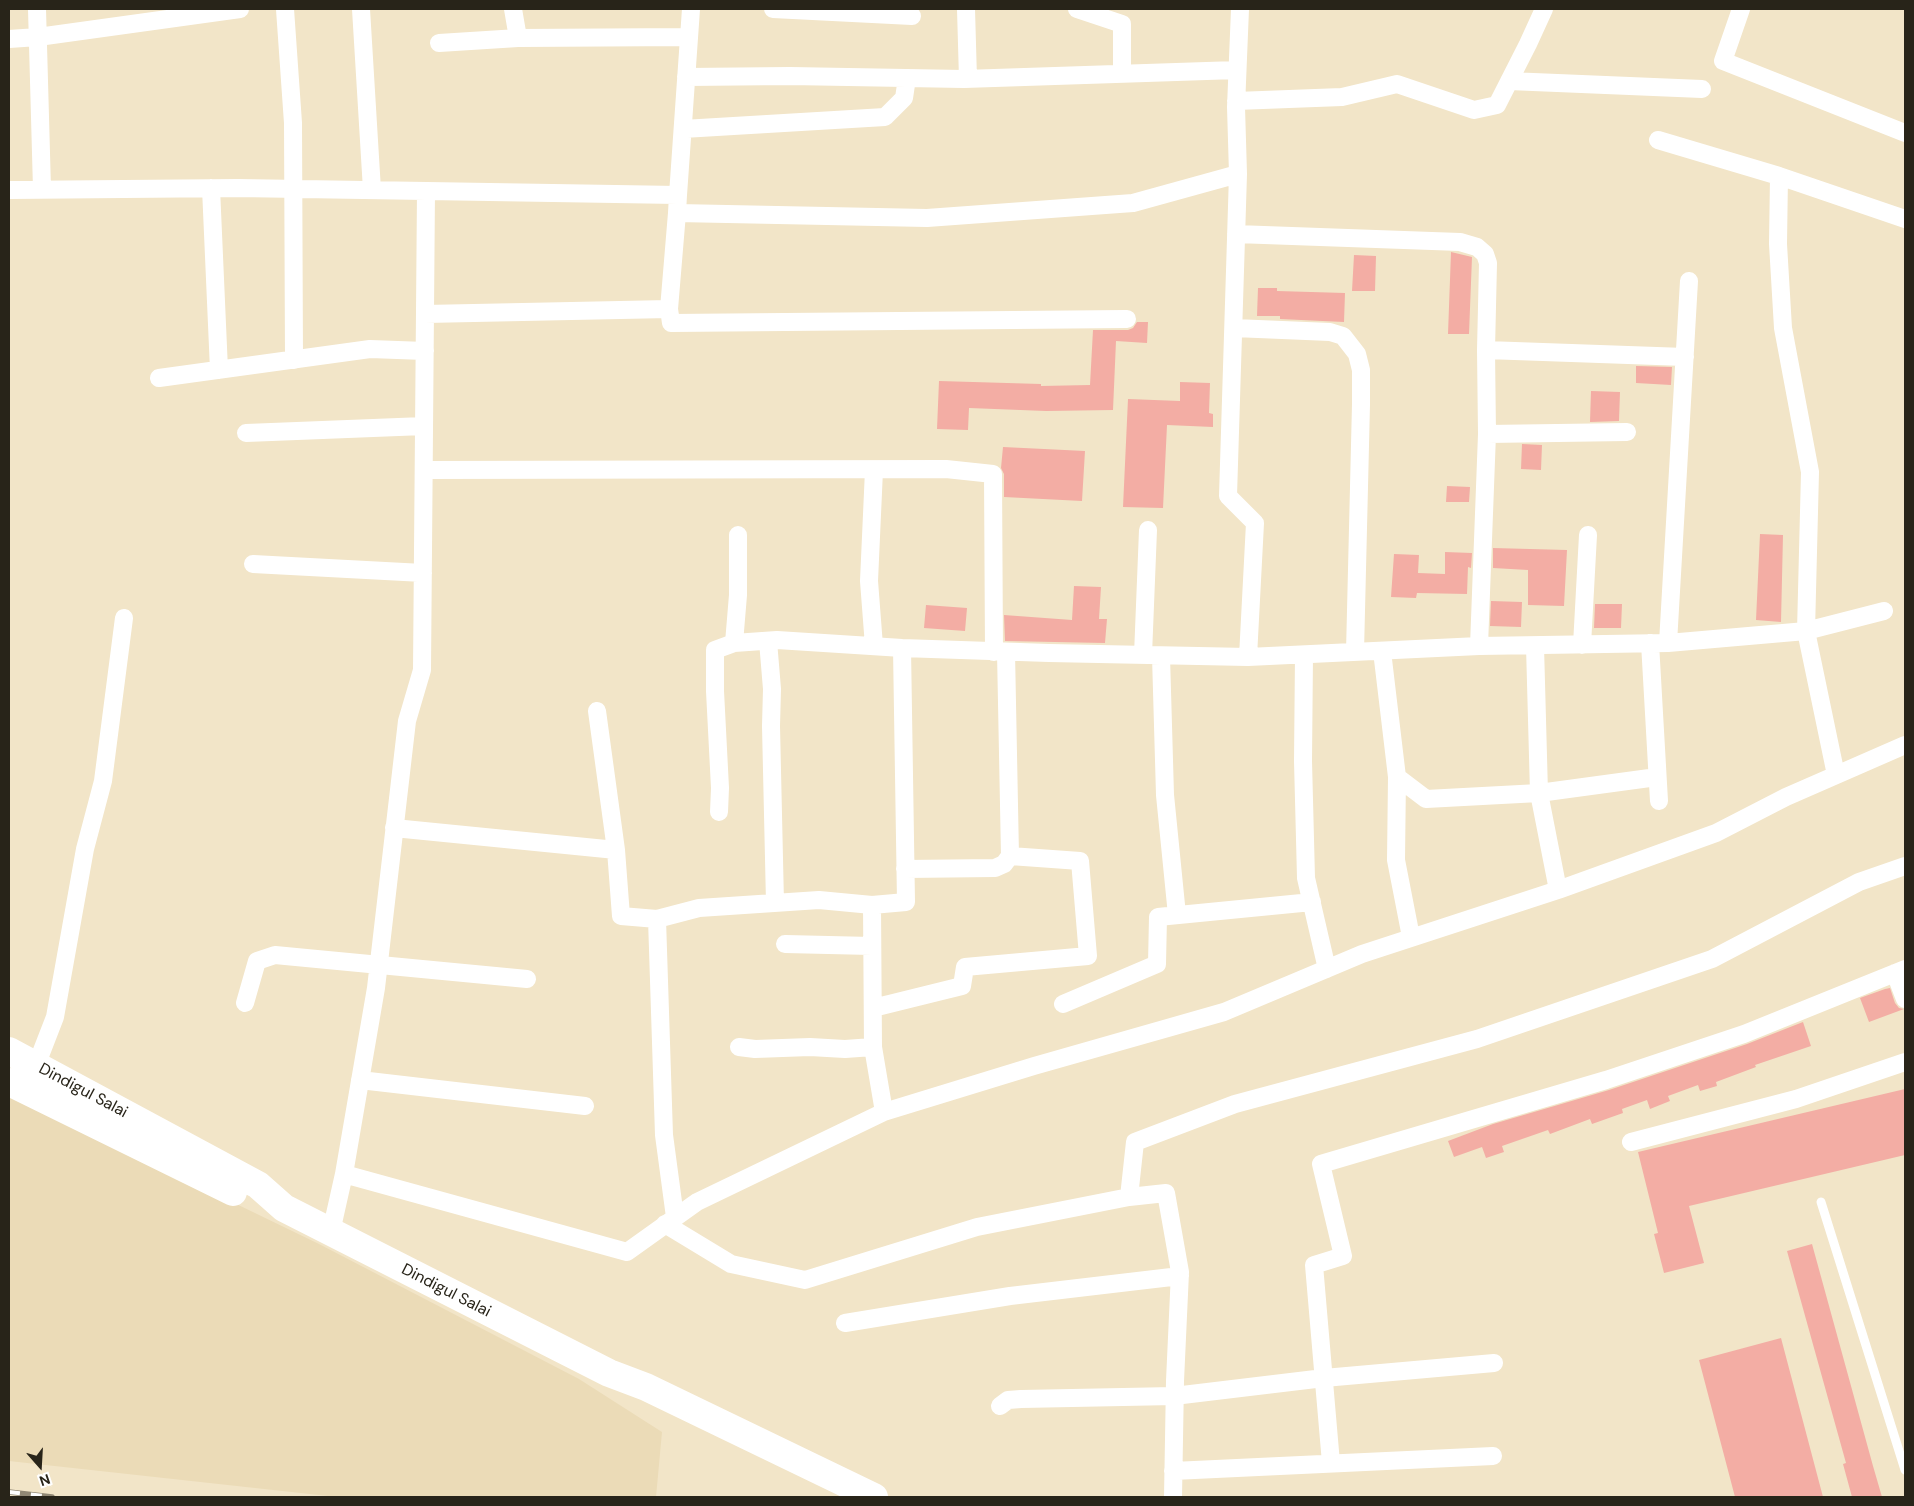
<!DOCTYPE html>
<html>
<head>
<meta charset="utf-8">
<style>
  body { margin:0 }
  #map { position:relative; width:1914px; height:1506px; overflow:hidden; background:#f2e5c8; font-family:"DM Sans",sans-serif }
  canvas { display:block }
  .frame { position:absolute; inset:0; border:10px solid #282419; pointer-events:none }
  .north { position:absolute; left:15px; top:1441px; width:50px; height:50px; -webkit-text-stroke:4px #fff; paint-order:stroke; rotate:161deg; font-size:14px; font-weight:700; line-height:20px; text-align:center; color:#282419 }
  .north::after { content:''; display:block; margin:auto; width:18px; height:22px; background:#282419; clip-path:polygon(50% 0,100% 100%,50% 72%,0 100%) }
</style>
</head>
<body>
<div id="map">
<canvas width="1914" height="1506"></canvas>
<div class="frame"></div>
<div class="north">N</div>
</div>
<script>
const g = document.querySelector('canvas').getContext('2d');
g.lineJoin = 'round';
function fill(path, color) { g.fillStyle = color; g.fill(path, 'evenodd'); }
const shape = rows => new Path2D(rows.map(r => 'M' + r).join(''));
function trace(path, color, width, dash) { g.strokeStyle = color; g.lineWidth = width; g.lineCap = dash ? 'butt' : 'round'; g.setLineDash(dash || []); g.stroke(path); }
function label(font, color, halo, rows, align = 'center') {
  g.font = font + ' "DM Sans",sans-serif'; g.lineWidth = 4.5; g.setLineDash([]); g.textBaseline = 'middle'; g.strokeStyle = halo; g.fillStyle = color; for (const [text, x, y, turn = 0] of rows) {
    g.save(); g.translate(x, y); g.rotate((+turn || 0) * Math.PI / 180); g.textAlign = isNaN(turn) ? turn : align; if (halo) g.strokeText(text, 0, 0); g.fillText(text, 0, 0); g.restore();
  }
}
fill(shape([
  [9,1094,319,1244,579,1379,662,1432,656,1497,337,1497,9,1461]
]), '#ebdbb7');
fill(shape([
  [1451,252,1472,257,1469,334,1448,334],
  [1354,255,1376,256,1375,291,1352,291],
  [1258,288,1277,288,1277,291,1345,293,1344,322,1280,319,1280,316,1257,316],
  [1137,322,1148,322,1147,343,1116,341,1113,410,1046,411,969,408,968,430,937,429,939,381,1041,384,1041,386,1090,385,1093,330,1128,330,1133,328],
  [1636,366,1672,367,1671,385,1636,383],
  [1180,382,1210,383,1209,413,1213,414,1213,427,1167,425,1163,508,1123,507,1128,399,1180,401],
  [1591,391,1620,392,1619,421,1590,422],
  [1522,444,1542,445,1541,470,1521,469],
  [1003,447,1085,451,1082,501,1004,497,1004,474,1001,468],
  [1447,486,1470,487,1469,502,1446,502],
  [1760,534,1783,535,1781,622,1756,620],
  [1493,548,1567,550,1564,606,1528,605,1528,570,1493,568],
  [1445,552,1472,553,1471,568,1468,567,1467,594,1417,593,1416,598,1391,597,1394,554,1419,555,1418,573,1445,574],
  [1074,586,1101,587,1099,619,1107,619,1105,643,1005,641,1004,615,1072,620],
  [1491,601,1522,602,1521,627,1490,626],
  [1595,604,1622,604,1621,628,1594,628],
  [926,605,967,608,965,631,924,628],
  [1890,988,1895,1003,1899,1008,1904,1009,1869,1022,1860,998,1885,989],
  [1803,1022,1811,1046,1755,1065,1756,1067,1716,1082,1717,1086,1700,1091,1698,1085,1668,1096,1670,1101,1650,1109,1647,1100,1622,1109,1623,1113,1592,1124,1590,1119,1550,1134,1548,1130,1502,1146,1504,1152,1486,1158,1482,1147,1454,1157,1448,1141,1493,1124,1609,1090,1747,1044],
  [1905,1089,1905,1155,1689,1206,1704,1263,1664,1273,1654,1234,1658,1233,1638,1152],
  [1812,1244,1873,1466,1882,1497,1852,1497,1843,1464,1846,1463,1787,1251],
  [1781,1338,1823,1497,1735,1497,1699,1360]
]), '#f3ada4');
trace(shape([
  [1821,1202,1905,1470]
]), '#fff', 9);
trace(shape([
  [37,9,42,189],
  [285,9,293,123,294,360],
  [361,9,372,190],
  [513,9,518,38],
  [773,9,912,16],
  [966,9,968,79],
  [1077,9,1122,24,1122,73],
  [1240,9,1236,107,1238,174,1228,496,1255,523,1248,657],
  [1741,9,1723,61,1905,133],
  [9,39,38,37,240,9],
  [439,43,518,38,689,37],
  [686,77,790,76,964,79,1237,70],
  [1509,81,1702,89],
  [1236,101,1342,97,1397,84,1474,110,1497,105,1528,44,1544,9],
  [683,129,885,117,904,98,907,78],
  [1658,140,1779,176,1905,219],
  [1779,176,1778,244,1783,328,1810,472,1806,631,1836,775],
  [211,188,219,370],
  [9,190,238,188,678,195,677,213,927,218,1133,203,1238,174],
  [678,195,691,9],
  [1236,234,1460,242,1477,247,1485,254,1488,263,1486,350,1487,434,1479,646],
  [669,309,671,323,1127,319],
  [425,314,669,309,677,213],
  [1234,328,1330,332,1343,336,1357,354,1361,370,1361,404,1355,652],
  [1486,350,1685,357],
  [159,378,370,349,425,351],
  [246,433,424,426],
  [1487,434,1627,432],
  [424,470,946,469,993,474,994,652],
  [874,470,869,581,874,646],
  [253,564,423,573],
  [768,641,772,689,771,726,775,903],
  [734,643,738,595,738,535],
  [1650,643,1659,801],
  [1668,643,1689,281],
  [1582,645,1588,535],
  [1535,646,1539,793,1558,890],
  [1382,651,1397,777,1426,799,1539,793,1657,777],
  [1143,655,1148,530],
  [1304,655,1303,761,1306,878,1327,969],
  [1161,656,1165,795,1177,915],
  [597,711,616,850,621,916,657,919,699,908,819,900,872,905],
  [1397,777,1396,860,1411,937],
  [719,812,720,788,715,691,715,650,734,643,777,640,902,648,1049,653,1248,657,1479,646,1668,643,1806,631,1884,611],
  [394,828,616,850],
  [905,869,995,868,1004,864,1010,856,1006,652],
  [657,919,664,1135,675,1217],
  [785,944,872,946],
  [1895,973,1905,999],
  [245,1003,257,961,275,955,527,979],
  [1063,1004,1157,964,1158,917,1312,902],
  [873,1008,962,986,965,967,1088,956,1080,861,1010,856],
  [739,1047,755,1049,810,1047,845,1049,873,1047],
  [36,1066,55,1017,85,849,103,781,124,618],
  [360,1080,585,1106],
  [884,1112,873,1047,872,905,906,902,902,648],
  [1631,1142,1796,1099,1905,1062],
  [344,1174,627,1252,697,1202,884,1112,1034,1066,1224,1012,1362,954,1558,890,1716,833,1786,797,1905,745],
  [1129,1197,1166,1193,1180,1272,1175,1381,1173,1497],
  [665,1224,731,1264,805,1280,977,1227,1129,1197,1135,1142,1235,1104,1477,1039,1712,959,1859,882,1905,866],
  [331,1232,344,1174,376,988,407,721,422,670,426,191],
  [845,1323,1010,1296,1180,1276],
  [1000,1406,1008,1400,1021,1399,1174,1396,1324,1378,1494,1363],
  [1331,1463,1314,1265,1343,1256,1321,1164,1606,1080,1744,1034,1905,969],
  [1173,1471,1493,1456]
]), '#fff', 18);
trace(shape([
  [9,1051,258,1185,284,1208,609,1373,646,1387,874,1497],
  [9,1082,233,1192]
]), '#fff', 28);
const rail = shape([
  [9,1492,52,1497]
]);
trace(rail, '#918874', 5.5);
trace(rail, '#fff', 4, [11]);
label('16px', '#282419', '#fff', [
  ["Dindigul Salai",83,1091,28],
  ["Dindigul Salai",446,1291,27]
]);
</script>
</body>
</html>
